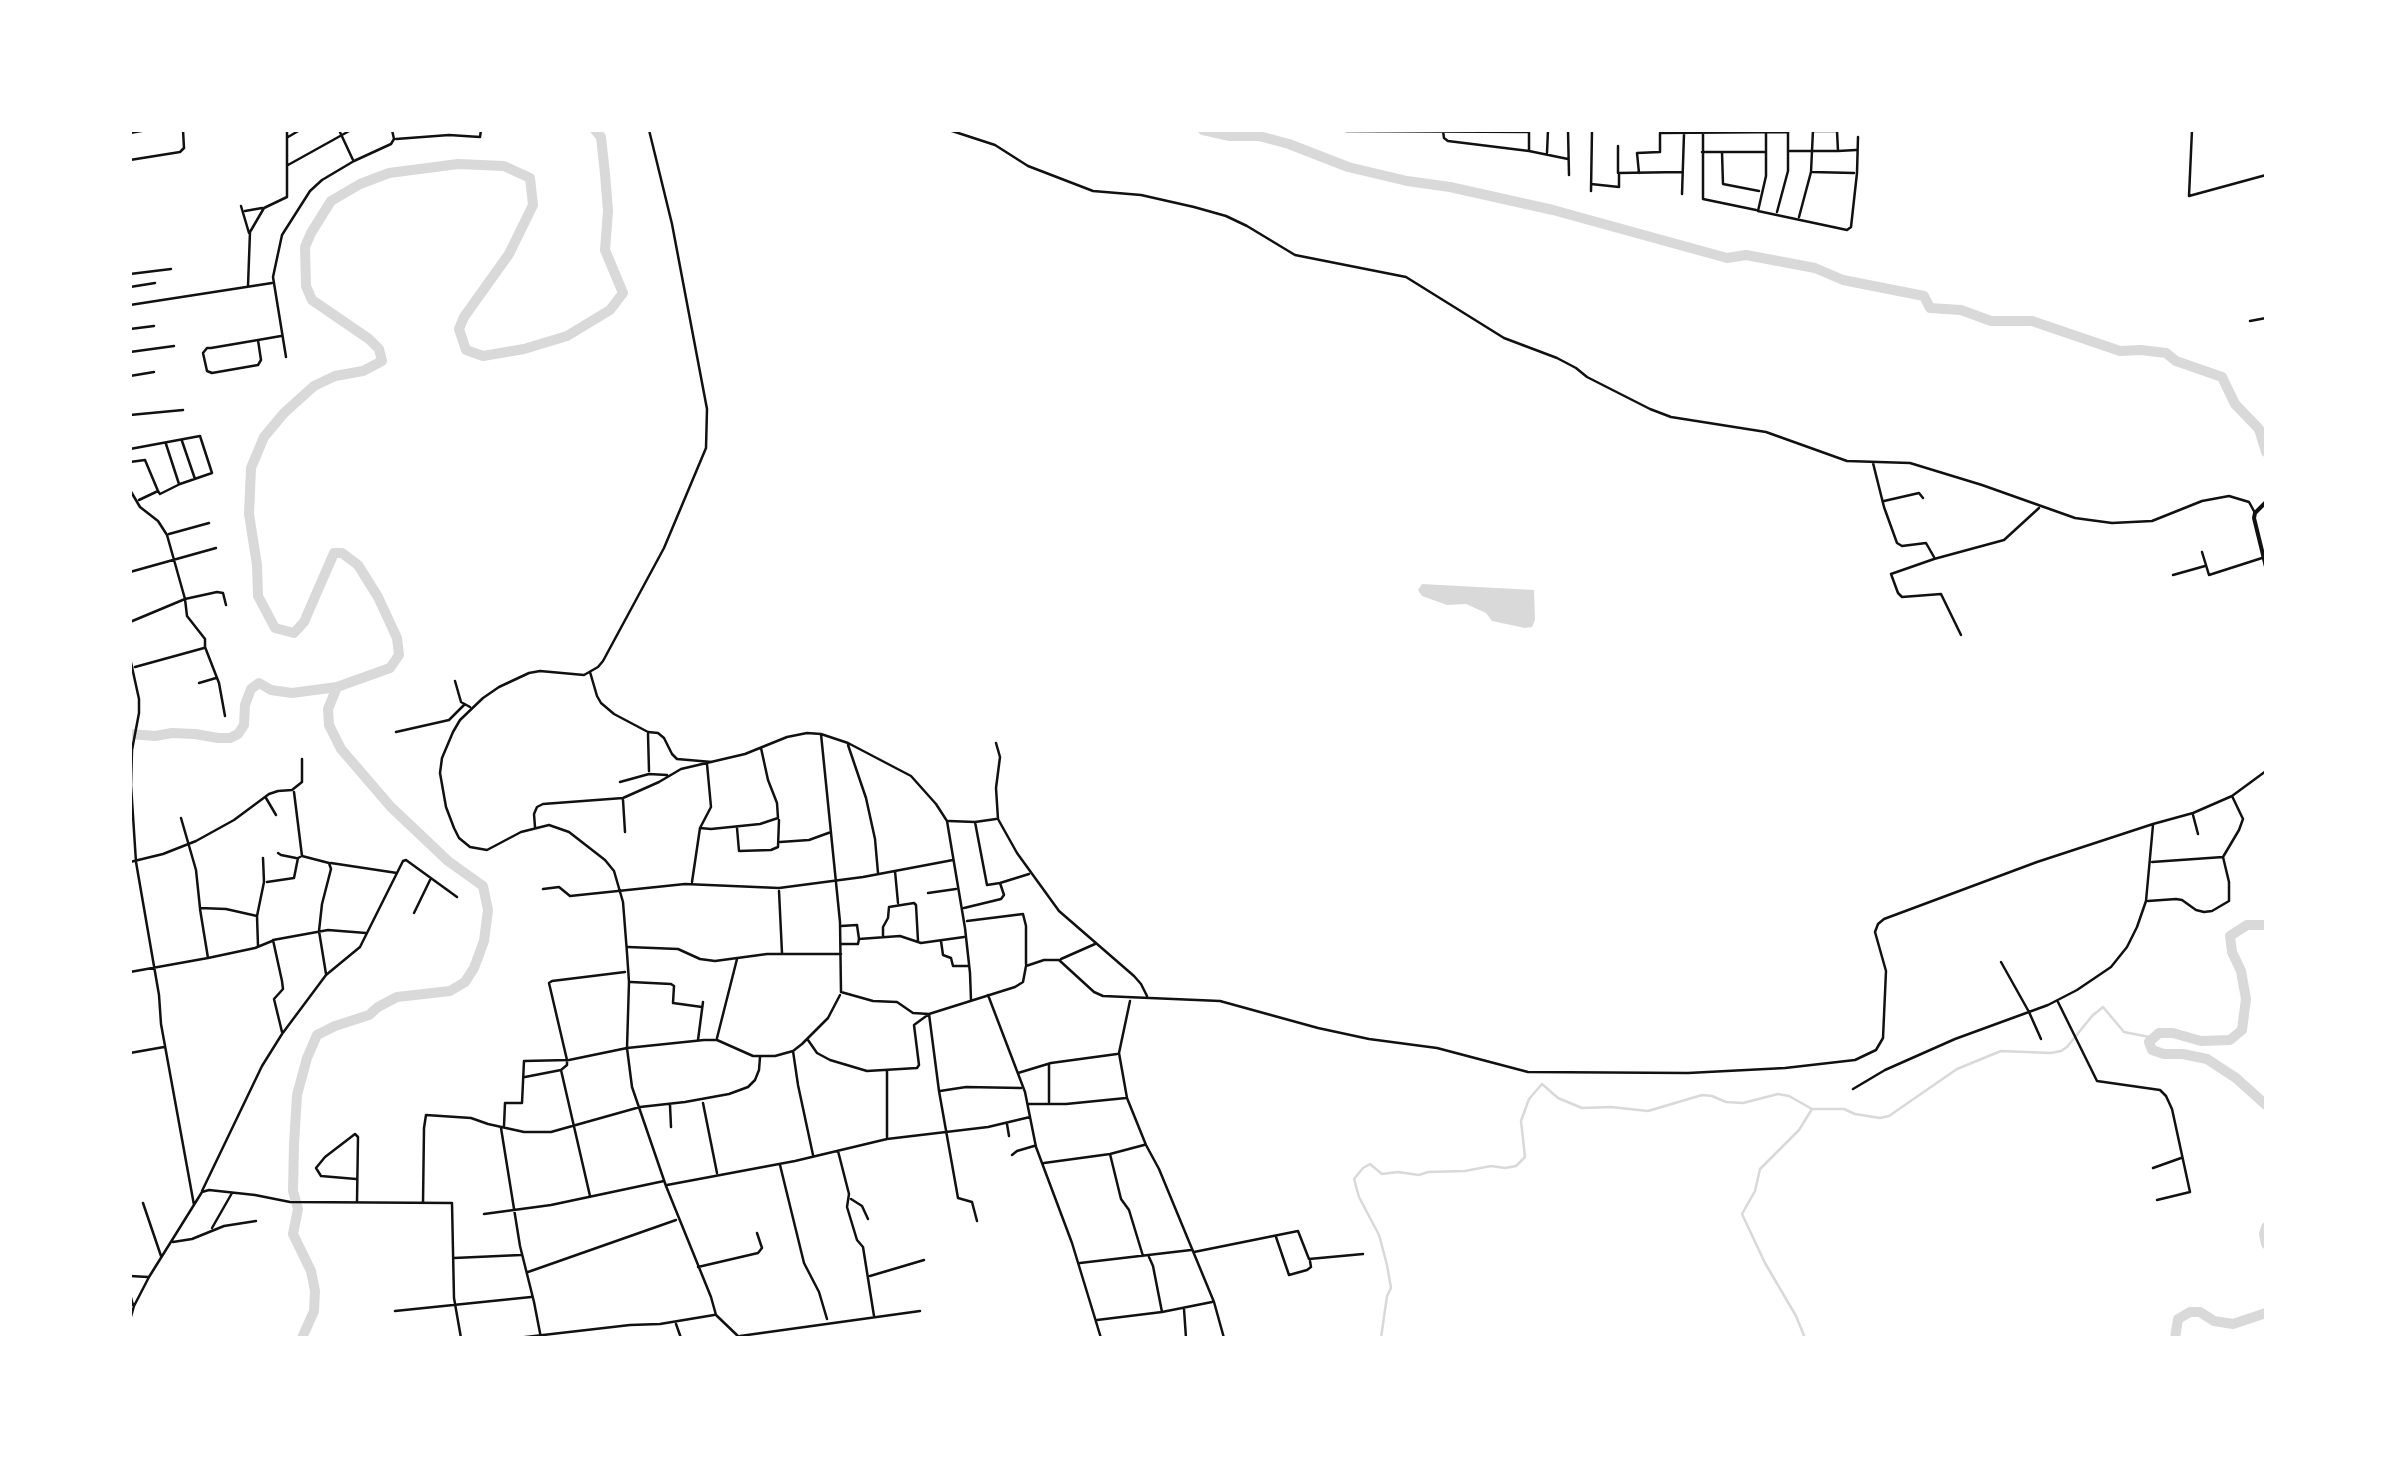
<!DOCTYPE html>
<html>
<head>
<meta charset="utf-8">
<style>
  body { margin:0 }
  #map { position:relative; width:2396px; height:1468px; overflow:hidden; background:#fff; font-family:Montserrat,sans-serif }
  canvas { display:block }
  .frame { position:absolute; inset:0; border:132px solid #fff; pointer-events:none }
</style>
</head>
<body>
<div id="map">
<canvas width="2396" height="1468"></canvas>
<div class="frame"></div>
</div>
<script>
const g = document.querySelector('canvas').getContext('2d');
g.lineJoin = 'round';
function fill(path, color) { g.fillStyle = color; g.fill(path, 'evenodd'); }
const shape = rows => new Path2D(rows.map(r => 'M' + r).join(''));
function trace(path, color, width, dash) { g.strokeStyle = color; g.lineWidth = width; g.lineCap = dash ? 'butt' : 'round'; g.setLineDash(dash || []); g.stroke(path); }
fill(shape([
  [1422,584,1534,590,1535,620,1532,627,1525,628,1492,621,1486,613,1466,604,1447,605,1422,596,1418,590]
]), '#d9d9d9');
trace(shape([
  [1381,1338,1387,1296,1391,1288,1387,1265,1379,1235,1359,1197,1354,1179,1363,1168,1370,1164,1382,1174,1398,1172,1419,1175,1428,1172,1465,1171,1491,1166,1505,1168,1516,1166,1525,1157,1521,1121,1529,1099,1542,1084,1558,1098,1582,1108,1611,1107,1648,1111,1702,1095,1712,1096,1726,1102,1743,1103,1778,1094,1789,1096,1812,1109],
  [1805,1338,1796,1316,1765,1263,1742,1214,1755,1191,1760,1169,1799,1130,1812,1109,1844,1109,1855,1114,1880,1118,1889,1116,1957,1069,2001,1051,2051,1053,2061,1051,2067,1047,2092,1016,2103,1007,2124,1032,2154,1038]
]), '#d9d9d9', 2.5);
trace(shape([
  [1203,130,1230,136,1259,136,1289,144,1348,167,1407,181,1450,187,1553,210,1727,258,1746,255,1815,268,1843,280,1924,296,1930,308,1961,310,1991,321,2032,321,2120,351,2141,350,2166,353,2176,361,2222,377,2235,404,2259,429,2266,452],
  [130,734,155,736,172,733,195,734,218,738,230,738,238,734,244,725,245,705,251,689,259,683,271,690,292,693,337,687],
  [2266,925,2247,925,2230,936,2232,952,2241,971,2246,999,2242,1030,2230,1040,2201,1041,2173,1033,2159,1033,2149,1042,2152,1050,2164,1054,2183,1054,2207,1059,2236,1078,2266,1105],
  [2266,1227,2264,1234,2266,1244],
  [302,1338,314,1311,315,1291,311,1271,293,1234,298,1209,293,1191,294,1144,297,1095,307,1058,317,1035,335,1026,369,1015,378,1007,397,997,450,991,465,982,474,968,484,941,488,910,483,886,448,861,391,807,341,749,329,725,328,709,337,687,390,668,399,655,397,638,378,597,358,565,342,553,334,553,304,622,294,633,275,628,258,596,257,565,249,514,251,468,264,437,284,413,314,386,335,376,363,371,382,361,379,349,369,339,312,300,306,286,305,247,311,233,331,201,360,184,389,173,458,164,504,166,530,178,533,205,509,254,464,317,459,329,466,350,483,356,524,349,567,336,610,310,623,293,605,250,608,211,605,174,601,137,595,130],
  [2175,1338,2178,1319,2190,1312,2200,1312,2214,1321,2233,1324,2266,1313]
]), '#d9d9d9', 10);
trace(shape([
  [339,130,353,160],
  [649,130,672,224,707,409,706,448,664,548,603,661,598,667,584,675,540,671,529,673,499,687,483,698,460,720,453,732,442,758,440,773,446,807,454,828,459,838,470,847,487,850,521,832,549,825,569,832,605,860,614,871,623,902,627,953,629,982,627,1048,632,1087,666,1186,711,1297,716,1315,740,1338],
  [949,130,995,145,1028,166,1093,191,1141,195,1194,207,1226,216,1247,226,1295,255,1406,277,1504,338,1557,358,1576,368,1587,377,1650,409,1671,417,1766,432,1847,461,1910,463,1982,485,2075,518,2112,523,2152,521,2202,501,2229,496,2249,502,2255,513],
  [1529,130,1529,151,1568,159],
  [1568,130,1569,175],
  [1703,130,1703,199,1756,210],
  [2192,130,2189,196,2266,175],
  [1346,131,1529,132],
  [1443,131,1444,138,1448,141,1529,151],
  [1813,131,1837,131,1838,151,1856,150],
  [1766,132,1766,176,1758,211,1847,230,1851,227,1857,173,1858,137],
  [130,133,147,130],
  [288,137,300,130],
  [396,139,449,135,480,137,481,130],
  [1618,146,1618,173,1682,172],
  [1790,151,1837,151],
  [1702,152,1764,152],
  [1722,152,1723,184,1759,191],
  [1547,153,1548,130],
  [130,160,180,152,184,148,183,130],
  [288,165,351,130],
  [1812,172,1854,173],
  [1639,173,1637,153,1660,152,1660,133,1788,132],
  [1591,184,1619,187,1619,175],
  [1591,191,1592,130],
  [1682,194,1684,134],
  [241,206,249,233],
  [245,211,262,208],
  [1777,212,1788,171,1788,130],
  [1799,217,1811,172,1813,130],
  [130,274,171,269],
  [248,286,250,232,264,208,287,197,287,130],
  [130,287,155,283],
  [130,305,272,283],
  [2250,321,2266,318],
  [130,329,154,326],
  [258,340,261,360,258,365,212,373,207,371,203,353,207,348,211,348,258,340,281,336],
  [130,352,174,346],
  [286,357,273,277,282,235,310,191,322,180,354,161,391,144,394,139,392,130],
  [130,376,154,372],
  [130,415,183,410],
  [182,441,195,479],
  [166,444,179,484],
  [130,449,200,436,212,473,180,484,160,494,158,491,139,500],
  [130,462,145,460,158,491],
  [1873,463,1884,507,1897,543,1902,546,1926,543,1934,557],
  [130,490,140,507,158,521,167,535,185,599,187,616,205,639,205,647,219,683,225,716],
  [1884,501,1919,493,1923,498],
  [169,534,209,523],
  [2202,552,2209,575,2262,558],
  [130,572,216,548],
  [2173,575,2205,566],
  [130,622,185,599,217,592,223,593,226,605],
  [1961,635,1941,594,1902,597,1898,593,1891,574,1934,559,2004,540,2039,508],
  [130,658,139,699,139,713,132,750,131,785,136,862,159,995,161,1024,194,1205],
  [135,667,204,648],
  [590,672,597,696,601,703,614,714,648,732,658,733,664,738,672,754,677,759,712,762],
  [455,681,461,702,470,707],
  [199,683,216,678],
  [396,732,449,720,464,705],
  [648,734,649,771],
  [821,734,840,922,841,992,873,1001,897,1002,913,1013,929,1014,1015,987,1023,982,1026,966,1044,960,1059,960,1094,992,1103,996,1220,1001,1318,1028,1369,1039,1437,1048,1528,1072,1688,1073,1785,1068,1855,1060,1876,1050,1883,1038,1886,971,1875,932,1878,924,1884,919,2037,862,2153,824,2193,813,2232,796,2266,771],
  [996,743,1000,757,996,788,998,819,1017,853,1059,911,1134,976,1141,984,1147,996],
  [848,745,866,798,875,839,878,873],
  [620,782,649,774,667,775],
  [294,792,302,856,329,863,331,869,322,904,319,931,326,974],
  [266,798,276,815],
  [623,800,625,832],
  [2193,815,2198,834],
  [181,818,196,870,200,908,226,909,257,916],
  [949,821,975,822,996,819],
  [975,822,987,885,1000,883],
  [535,827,534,814,537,807,543,804,623,798,659,782,681,769,745,754,787,737,807,733,821,734,848,743,911,776,936,804,947,821,965,928,970,973,971,1000],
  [700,828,711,829,760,824,778,818,777,803,768,780,761,748],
  [737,828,739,851,771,850,778,847,779,820],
  [780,842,809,840,831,832],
  [278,853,281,855,296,858],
  [130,862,163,854,196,841,234,820,269,794,278,791,292,790,302,782,302,759],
  [2152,862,2223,857],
  [331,863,397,873],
  [895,871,898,903],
  [267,882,294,878,298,858,300,857],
  [692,882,700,828,711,807,707,764],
  [543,889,559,887,570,896,685,884,779,888,863,877,953,860],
  [779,891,782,953],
  [928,893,956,889],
  [2148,901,2176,899,2182,900,2196,910,2204,912,2212,911,2229,901,2229,882,2223,857,2239,830,2243,819,2232,796],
  [964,908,1001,899,1004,895,1000,883,1029,874],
  [414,913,431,878],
  [967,921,1023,914,1026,926,1026,964],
  [841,926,857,925,859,939,900,936,921,943,964,937],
  [883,936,883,927,888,918,889,907,914,903,916,905,918,941],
  [941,941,943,955,951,958,953,966,968,966],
  [842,944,858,944,859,939],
  [258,946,257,916,264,882,263,858],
  [628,947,678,949,700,959,715,961,767,954,841,954],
  [208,958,255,948,272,941],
  [1061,959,1095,944],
  [2001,962,2029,1012,2041,1039],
  [130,972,208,958,200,909],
  [631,982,671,984,674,986,673,1003,702,1007],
  [988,995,1025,1092,1036,1147,1072,1243,1101,1338],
  [1130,1001,1119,1053,1127,1098,1146,1145,1159,1169,1214,1302,1224,1338],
  [2058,1002,2097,1081,2160,1090,2166,1096,2172,1109,2190,1192,2157,1200],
  [282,1032,274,999,283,989,282,981,273,940,328,930,366,933],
  [717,1038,737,959],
  [698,1040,703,1002],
  [808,1040,817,1053,830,1060,867,1071,917,1068,919,1065,914,1025,929,1014,939,1091,958,1198,972,1202,977,1221],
  [793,1051,798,1085,813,1155],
  [130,1053,164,1047],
  [1018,1073,1051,1063,1117,1054],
  [525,1077,561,1070],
  [1853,1089,1885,1070,1955,1039,2048,1005,2077,990,2111,967,2127,947,2137,927,2146,901,2153,825],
  [940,1091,966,1087,1021,1088],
  [1049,1102,1049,1065],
  [703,1103,717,1173],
  [1029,1104,1066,1104,1126,1098],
  [670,1105,671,1127],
  [1007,1124,1009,1136],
  [504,1126,505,1103,522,1103,524,1061,569,1060,627,1048,704,1040,717,1040,753,1056,775,1056,793,1051,802,1044,828,1018,840,995],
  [501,1128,520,1246,534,1302,541,1338],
  [887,1137,887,1071],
  [838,1151,849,1194,847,1207,857,1240,863,1247,874,1316],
  [1110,1154,1121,1199,1129,1210,1143,1256],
  [1012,1155,1017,1151,1034,1146],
  [1044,1163,1110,1154,1144,1145],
  [780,1165,804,1263,819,1292,827,1319],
  [2153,1168,2181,1158],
  [356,1179,321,1176,316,1168,325,1157,355,1134,358,1137,357,1202],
  [667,1185,795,1161,887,1139,988,1127,1030,1117],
  [202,1191,262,1066,282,1034,326,975,360,947,403,861,406,860,457,897],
  [590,1196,561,1070,567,1065,567,1060,549,983,552,981,625,972],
  [851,1199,862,1206,868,1219],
  [143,1203,161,1256],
  [423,1203,424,1128,426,1115,471,1118,488,1124,524,1132,551,1132,640,1107,685,1102,729,1094,748,1087,755,1080,759,1070,760,1057],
  [484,1214,551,1205,664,1181],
  [212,1228,232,1193],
  [1276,1237,1289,1275,1307,1270,1311,1267,1310,1261],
  [173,1242,192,1239,224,1226,256,1221],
  [1194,1252,1298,1231,1309,1259,1363,1254],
  [1149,1257,1153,1266,1162,1312],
  [454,1258,521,1255],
  [1080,1263,1191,1250],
  [698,1267,758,1253,762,1248,757,1233],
  [528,1272,676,1220],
  [130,1276,148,1277],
  [870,1276,924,1260],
  [130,1294,133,1305],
  [1184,1309,1186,1338],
  [395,1311,531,1297],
  [130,1320,134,1306,149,1277,202,1192,209,1190,255,1195,290,1202,452,1203,454,1298,461,1338],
  [1097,1320,1162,1312,1212,1302],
  [676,1324,681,1338],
  [740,1336,920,1311],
  [517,1338,630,1325,660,1324,714,1315]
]), '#111', 2.5);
trace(shape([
  [2266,502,2255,513,2254,518,2266,567]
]), '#111', 4);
</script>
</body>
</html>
